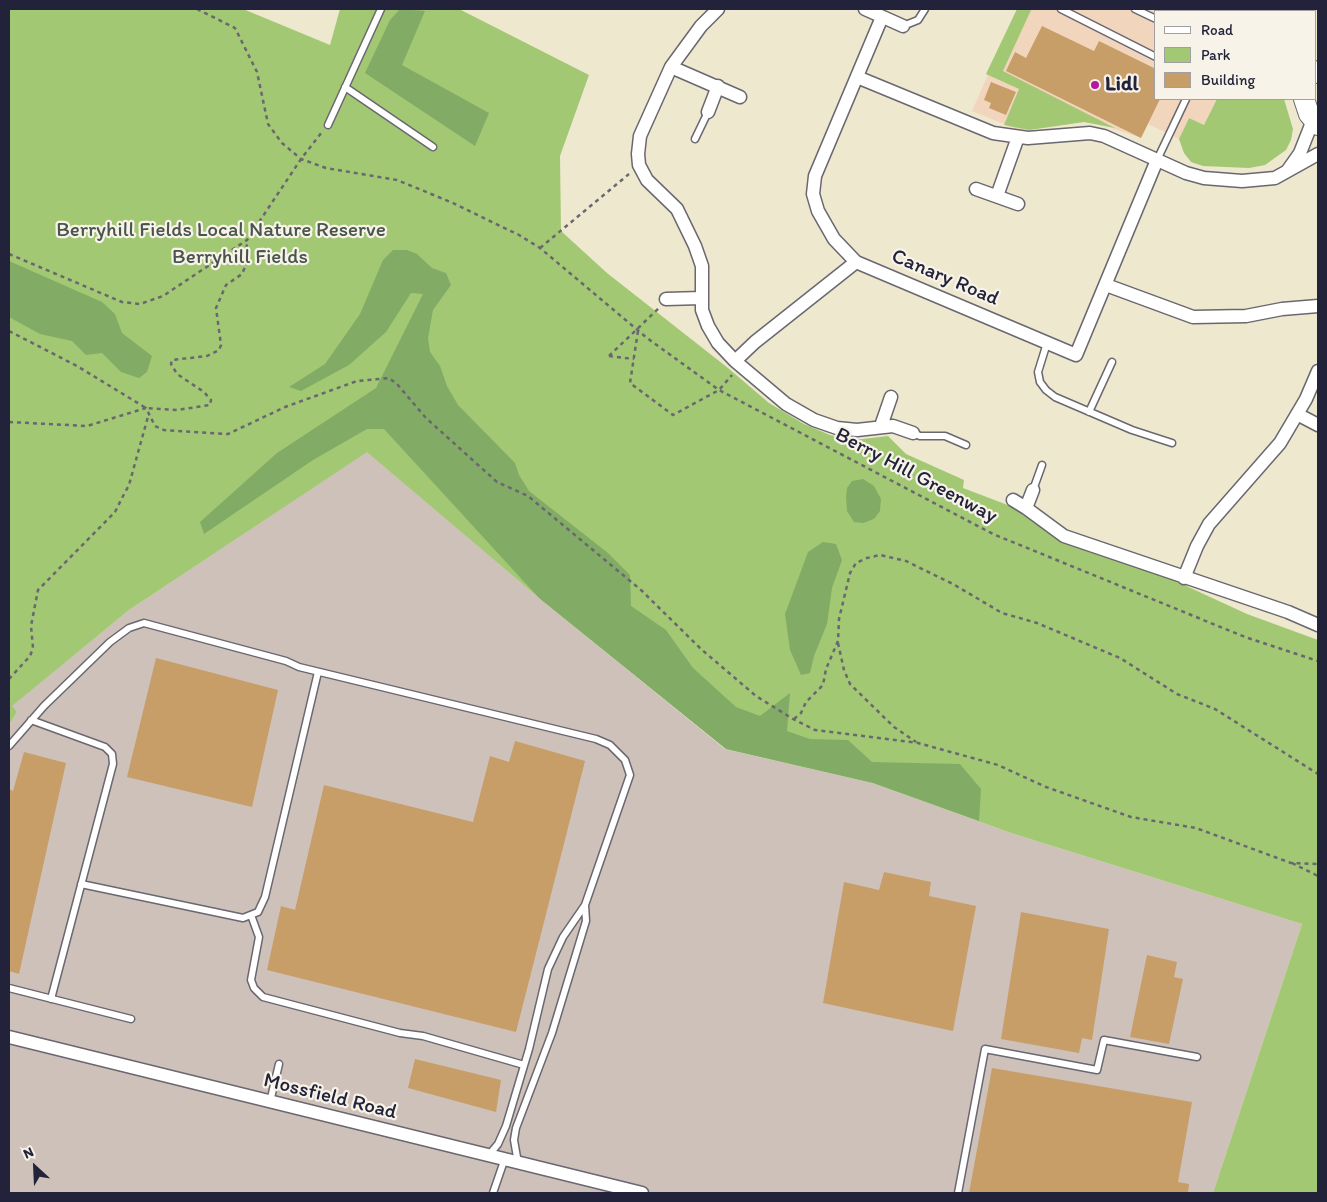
<!DOCTYPE html>
<html>
<head>
<meta charset="utf-8">
<style>
  body { margin:0 }
  #map { position:relative; width:1327px; height:1202px; overflow:hidden; background:#eee8cf; font-family:Itim,sans-serif }
  canvas { display:block }
  .frame { position:absolute; inset:0; border:10px solid #22223b; pointer-events:none }
  .legend { position:absolute; left:1154px; top:10px; width:162px; height:90px; box-sizing:border-box; background:#f7f3e8; border:1px solid #a29fa3; margin:0; padding:6px 9px; list-style:none; font-size:15px; color:#22223b }
  .legend li { display:flex; align-items:center; gap:10px; height:25px }
  .legend b { width:25px; border:1px solid #a29fa3 }
  .north { position:absolute; left:10px; top:1142px; width:50px; height:50px; -webkit-text-stroke:4px #f7f3e8; paint-order:stroke; rotate:335deg; font-size:14px; font-weight:700; line-height:20px; text-align:center; color:#22223b }
  .north::after { content:''; display:block; margin:auto; width:18px; height:22px; background:#22223b; clip-path:polygon(50% 0,100% 100%,50% 72%,0 100%) }
</style>
</head>
<body>
<div id="map">
<canvas width="1327" height="1202"></canvas>
<div class="frame"></div>
<ul class="legend">
<li><b style="height:6px;background:#fff"></b>Road</li>
<li><b style="height:14px;background:#a3c873"></b>Park</li>
<li><b style="height:14px;background:#c89e68"></b>Building</li>
</ul>
<div class="north">N</div>
</div>
<script>
const g = document.querySelector('canvas').getContext('2d');
g.lineJoin = 'round';
function fill(path, color) { g.fillStyle = color; g.fill(path, 'evenodd'); }
const shape = rows => new Path2D(rows.map(r => 'M' + r).join(''));
function trace(path, color, width, dash) { g.strokeStyle = color; g.lineWidth = width; g.lineCap = dash ? 'butt' : 'round'; g.setLineDash(dash || []); g.stroke(path); }
function label(font, color, halo, rows, align = 'center') {
  g.font = font + ' Itim,sans-serif'; g.lineWidth = 4.5; g.setLineDash([]); g.textBaseline = 'middle'; g.strokeStyle = halo; g.fillStyle = color; for (const [text, x, y, turn = 0] of rows) {
    g.save(); g.translate(x, y); g.rotate((+turn || 0) * Math.PI / 180); g.textAlign = isNaN(turn) ? turn : align; if (halo) g.strokeText(text, 0, 0); g.fillText(text, 0, 0); g.restore();
  }
}
fill(shape([
  [1017,9,1179,9,1182,11,1156,11,1156,99,1217,99,1204,125,1189,118,1179,139,1148,124,1141,138,1097,123,1083,122,1029,130,1016,129,972,111]
]), '#f1d5bd');
fill(shape([
  [367,451,539,598,725,749,873,783,1011,833,1302,924,1213,1193,9,1193,9,725,17,712,11,706,129,610]
]), '#cec1ba');
fill(shape([
  [9,9,243,9,330,45,340,9,459,9,589,75,560,156,561,231,607,273,728,368,769,403,804,424,830,435,854,440,888,436,906,454,964,480,963,488,1026,512,1247,614,1318,640,1318,1193,1213,1193,1302,924,1011,833,873,783,726,749,539,598,367,452,129,610,12,706,17,712,9,725],
  [1017,9,1031,10,1003,71,1115,128,1084,122,1029,130,1004,125,1019,89,986,74],
  [1217,99,1284,99,1293,129,1291,140,1286,150,1265,165,1249,168,1203,166,1191,162,1184,153,1179,139,1189,118,1204,125]
]), '#a3c873');
fill(shape([
  [400,9,425,11,402,65,489,113,475,146,365,73,390,20],
  [393,250,407,250,417,254,432,268,446,273,451,285,433,310,428,338,430,352,440,366,447,386,458,405,515,463,519,475,529,491,608,553,630,575,631,606,666,630,693,668,736,707,760,716,790,693,787,731,810,739,848,740,872,762,960,764,981,789,979,821,873,783,726,749,539,598,384,429,367,429,313,460,204,534,200,522,277,453,376,388,423,294,411,293,386,332,349,365,301,391,289,387,325,364,360,314,383,260],
  [9,261,102,302,115,314,122,333,152,356,147,372,139,378,121,372,102,353,86,355,72,341,40,334,9,317],
  [863,479,874,486,881,499,880,511,874,519,863,523,854,522,847,511,846,497,847,488,852,481],
  [823,542,836,544,842,560,832,588,827,624,814,656,810,673,801,675,790,650,785,614,808,552]
]), '#82ac65');
fill(shape([
  [1042,26,1094,51,1099,41,1156,69,1156,99,1160,99,1141,138,1006,71,1015,52,1026,58],
  [991,82,1016,92,1006,115,989,108,991,103,984,100],
  [156,658,278,690,252,807,127,777],
  [515,741,585,761,516,1032,267,970,281,906,295,910,324,785,473,822,490,756,509,762],
  [24,752,66,763,19,974,9,971,9,789,13,791],
  [884,872,931,882,929,896,976,906,953,1031,823,1003,844,882,879,890],
  [1021,912,1109,929,1092,1040,1082,1038,1079,1053,1001,1039],
  [1147,955,1177,962,1174,977,1183,979,1169,1044,1130,1037],
  [415,1059,501,1080,496,1112,408,1088],
  [992,1068,1192,1102,1178,1182,1189,1184,1188,1193,969,1193]
]), '#c89e68');
const service = shape([
  [1061,9,1156,57],
  [1135,9,1156,19],
  [903,26,918,20,925,9],
  [345,87,433,147],
  [328,125,381,9],
  [695,139,708,112],
  [1157,160,1186,99],
  [1047,343,1038,372,1040,382,1046,390,1055,397,1132,430,1172,443],
  [1089,412,1112,362],
  [913,433,920,436,945,436,966,445],
  [1033,490,1042,465],
  [31,720,105,747,112,754,113,764,51,999],
  [9,746,44,706,110,642,129,628,144,623,286,661,299,667,596,739,610,745,625,760,630,775,585,905,563,937,548,969,529,1049,506,1126,498,1144,488,1156],
  [81,884,243,918,258,912,265,897,318,672],
  [251,915,259,937,251,980,254,988,263,997,400,1033,423,1036,524,1065],
  [9,988,131,1019],
  [270,1102,279,1064],
  [518,1163,514,1140,516,1128,552,1033,586,921,585,905],
  [493,1193,504,1161],
  [958,1193,985,1049,1097,1070,1104,1040,1197,1057]
]);
const minor = shape([
  [718,9,701,26,671,67,640,136,638,154,639,165,647,180,677,209,695,246,702,266,702,310,708,326,718,343,735,361,755,342,856,262],
  [865,9,903,26],
  [882,17,815,176,813,194,818,211,834,239,856,262,1076,355,1157,160],
  [671,67,740,97],
  [857,77,993,133,1028,138,1090,133,1104,136,1186,173,1204,178,1242,181,1275,178,1318,154],
  [708,112,718,86],
  [1288,170,1300,153,1313,120],
  [976,189,1018,204],
  [997,196,1018,137],
  [1106,285,1193,317,1246,316,1282,309,1318,306],
  [666,299,701,298],
  [735,361,786,404,814,420,837,428,857,430,893,426,913,433],
  [1297,414,1318,425],
  [881,426,891,397],
  [1033,490,1026,508,1064,536,1288,612,1318,625],
  [1013,500,1026,508],
  [1184,578,1197,546,1209,524,1280,443,1306,399,1318,371],
  [9,1037,642,1193]
]);
const primary = shape([
  [1242,9,1244,11],
  [1316,73,1318,71],
  [1304,99,1309,114,1318,125]
]);
trace(service, '#69676f', 9);
trace(minor, '#69676f', 15);
trace(primary, '#69676f', 22);
trace(shape([
  [197,9,235,28,257,72,268,124,282,143,301,159,326,168,397,180,453,203,519,235,540,248,647,338,719,390,993,534,1245,637,1318,661],
  [540,248,629,174],
  [9,254,122,302,140,304,163,296,247,240,301,159,322,132],
  [9,331,77,366,146,408,177,410,210,405,211,400,204,392,177,374,171,364,172,360,207,356,219,350,221,345,216,308,226,285,242,274,246,265,247,240],
  [638,331,630,383,673,415,719,390,732,375],
  [609,356,659,308],
  [609,356,634,359],
  [9,422,87,426,146,408,155,426,164,430,228,434,285,407,357,381,389,378,397,384,426,418,497,482,528,496,641,590,701,649,756,696,793,719,815,730,918,743,998,765,1046,787,1131,817,1196,828,1291,863,1318,864],
  [838,643,844,670,850,684,894,727,916,742],
  [9,679,30,656,33,648,31,626,38,590,115,512,122,498,129,485,149,413],
  [794,719,801,713,806,702,823,685,826,669,838,641,839,619,850,573,856,563,867,558,880,555,906,561,953,584,1002,613,1037,623,1120,658,1177,694,1215,709,1318,774],
  [1292,863,1318,876]
]), '#69676f', 2.5, [4, 4]);
trace(service, '#fff', 6);
trace(minor, '#fff', 12);
trace(primary, '#fff', 20);
for (const [x, y, r, color] of [
  [1095,85,5,"#b5179e"]
]) { const dot = new Path2D(); dot.arc(x, y, r, 0, 2 * Math.PI); g.fillStyle = color; g.fill(dot); trace(dot, '#f7f3e8', 2); }
label('bold 21px', '#22223b', '#f7f3e8', [
  ["Lidl",1105,85]
], 'left');
label('21px', '#49544c', '#f7f3e8', [
  ["Berryhill Fields Local Nature Reserve",221,231],
  ["Berryhill Fields",240,258]
]);
label('21px', '#22223b', '#f7f3e8', [
  ["Canary Road",945,278,23],
  ["Berry Hill Greenway",916,476,28],
  ["Mossfield Road",330,1097,14]
]);
</script>
</body>
</html>
